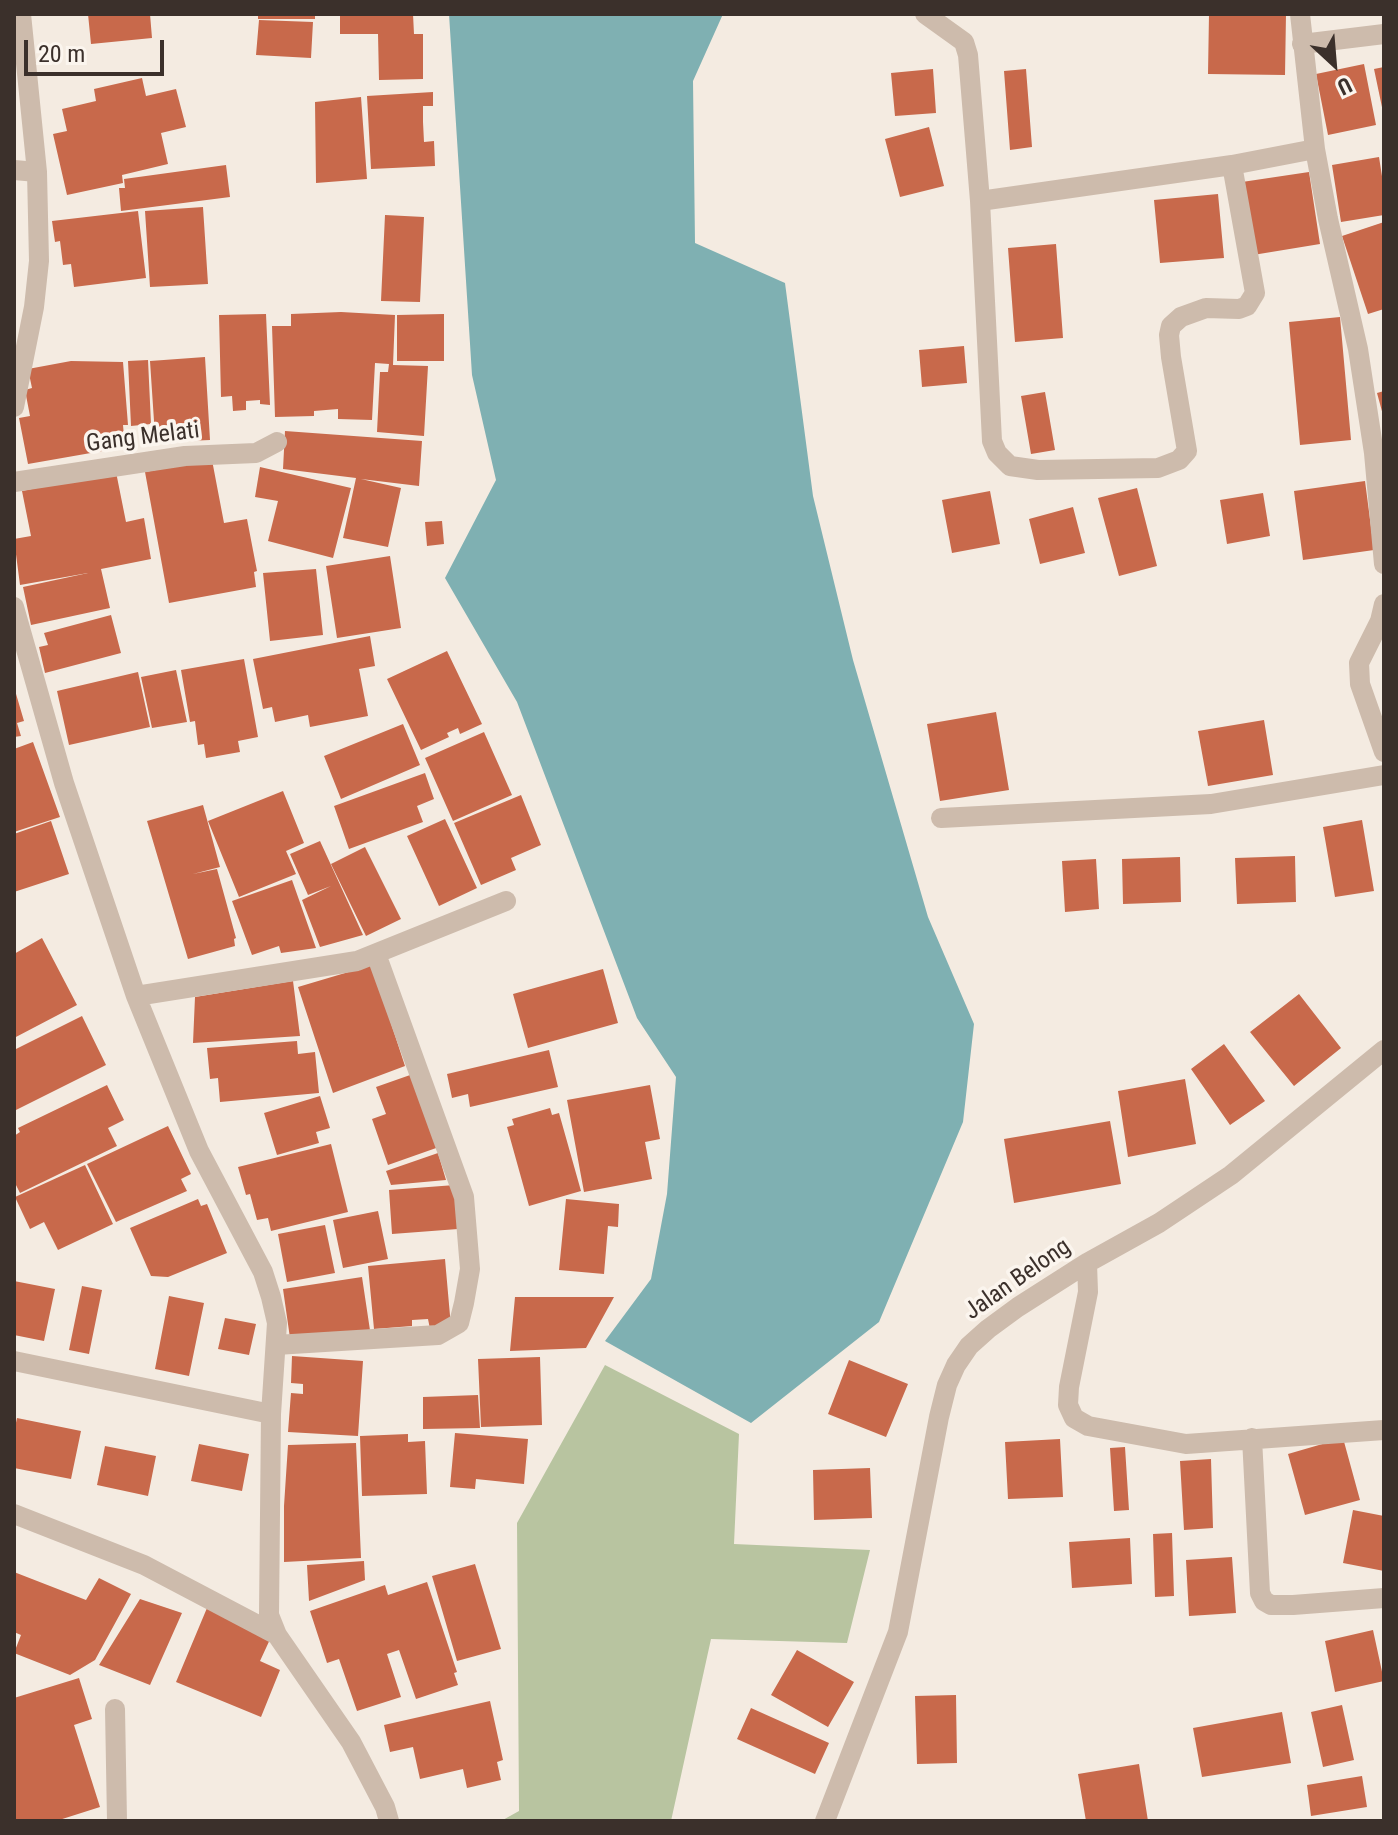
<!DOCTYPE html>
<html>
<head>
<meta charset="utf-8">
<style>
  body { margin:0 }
  #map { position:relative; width:1398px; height:1835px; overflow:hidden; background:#f4ebe1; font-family:"Roboto Condensed",sans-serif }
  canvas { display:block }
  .frame { position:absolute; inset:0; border:16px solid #3b302b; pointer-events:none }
  .north { position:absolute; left:1294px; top:24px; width:80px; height:80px; -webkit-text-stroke:6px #fbf5ee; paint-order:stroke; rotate:154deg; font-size:22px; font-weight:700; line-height:32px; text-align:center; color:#3b302b }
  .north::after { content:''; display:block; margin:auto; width:28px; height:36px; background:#3b302b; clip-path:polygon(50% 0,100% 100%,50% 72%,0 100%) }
  .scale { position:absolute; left:24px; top:40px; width:140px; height:36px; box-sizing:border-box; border:4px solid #3b302b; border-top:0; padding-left:10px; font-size:24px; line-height:28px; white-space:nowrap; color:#3b302b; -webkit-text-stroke:6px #fbf5ee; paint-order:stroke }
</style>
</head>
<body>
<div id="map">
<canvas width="1398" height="1835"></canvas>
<div class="frame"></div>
<div class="north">U</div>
<div class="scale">20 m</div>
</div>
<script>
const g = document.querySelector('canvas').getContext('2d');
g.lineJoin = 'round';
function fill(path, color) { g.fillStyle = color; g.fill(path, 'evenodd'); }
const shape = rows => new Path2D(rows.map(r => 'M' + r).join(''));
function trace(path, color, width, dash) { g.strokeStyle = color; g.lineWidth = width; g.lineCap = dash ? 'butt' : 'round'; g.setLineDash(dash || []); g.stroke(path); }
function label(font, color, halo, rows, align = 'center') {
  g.font = font + ' "Roboto Condensed",sans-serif'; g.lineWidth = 7; g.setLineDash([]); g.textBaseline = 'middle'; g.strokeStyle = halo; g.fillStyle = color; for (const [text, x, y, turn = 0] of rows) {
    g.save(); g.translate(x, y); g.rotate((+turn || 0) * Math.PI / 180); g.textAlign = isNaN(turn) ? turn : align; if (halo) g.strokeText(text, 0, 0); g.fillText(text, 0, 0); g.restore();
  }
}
fill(shape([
  [605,1365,739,1434,734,1544,870,1550,847,1643,711,1639,671,1821,501,1821,519,1811,517,1523]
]), '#b8c4a0');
fill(shape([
  [449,14,723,14,693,81,695,243,785,283,813,496,853,660,928,917,974,1024,963,1122,879,1322,751,1423,605,1341,651,1279,667,1194,676,1077,637,1018,517,702,445,578,496,480,472,375]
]), '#7fb0b2');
fill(shape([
  [88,14,150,14,152,38,91,44],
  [258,14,315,14,315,19,258,19],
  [340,14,413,14,414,34,423,34,423,79,379,80,378,34,340,34],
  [1209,14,1286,14,1285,75,1208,74],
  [259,20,313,22,311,58,256,55],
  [1364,64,1376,125,1328,135,1316,74],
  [1384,67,1384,111,1383,112,1374,69],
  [933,69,936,113,895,116,891,73],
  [1026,69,1032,147,1010,150,1004,71],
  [142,78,146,96,176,89,186,127,161,133,168,164,122,175,123,183,67,195,53,134,67,131,62,109,96,101,94,89],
  [433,92,433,106,423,106,423,122,424,142,434,141,435,166,371,169,367,96],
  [361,97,367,179,316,183,315,102],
  [929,127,944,186,900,197,885,139],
  [1379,157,1384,189,1384,215,1341,222,1332,165],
  [226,165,230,197,121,211,119,188,125,188,124,179],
  [1309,172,1320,244,1253,255,1242,182],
  [1218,194,1224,258,1160,263,1154,200],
  [203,207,208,284,150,287,145,211],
  [138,211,146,278,74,287,71,264,63,265,60,241,55,242,52,221],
  [385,215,424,217,420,302,381,301],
  [1384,222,1384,309,1368,314,1342,236],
  [1056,244,1063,338,1015,342,1008,248],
  [341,312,395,315,393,365,428,366,424,436,377,432,380,372,388,372,389,364,375,363,372,420,338,419,338,409,314,411,314,416,275,417,272,326,291,326,291,314],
  [266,314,270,405,260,404,260,400,246,401,246,410,233,411,232,396,221,397,219,315],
  [444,314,444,361,397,361,397,315],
  [1340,317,1351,440,1300,445,1289,322],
  [964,346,967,383,922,387,919,350],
  [205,357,210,440,165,442,164,436,155,436,150,361],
  [148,360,151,424,131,426,128,361],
  [71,361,123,362,128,425,123,425,125,447,28,464,19,418,30,416,25,390,32,388,28,369],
  [1384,391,1384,415,1383,415,1377,393],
  [1045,392,1055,450,1031,454,1021,396],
  [285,431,422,441,419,486,361,479,401,488,388,547,343,538,356,478,283,469],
  [212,460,224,523,247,519,257,571,254,572,256,587,169,603,145,472],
  [260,467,351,488,333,558,268,541,278,501,255,497],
  [116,472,126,522,144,518,151,559,101,569,110,608,31,625,23,587,88,573,20,585,14,539,31,536,22,491],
  [1365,481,1374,550,1303,560,1294,491],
  [1137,488,1157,566,1119,576,1098,498],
  [990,491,1000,544,952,553,942,500],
  [1263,493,1270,536,1227,544,1220,500],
  [1073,507,1085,553,1040,564,1029,519],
  [442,521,444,544,427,546,425,522],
  [390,556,401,628,337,638,326,566],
  [316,569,323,635,270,641,263,573],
  [111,615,121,653,45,673,39,647,48,645,44,633],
  [370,636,375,666,359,669,368,716,310,727,308,715,275,722,272,707,263,709,253,659],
  [447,651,482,724,460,734,458,728,447,733,449,737,421,750,387,679],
  [244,659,258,737,238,741,240,752,206,758,204,744,198,745,195,721,190,722,181,670],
  [176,670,187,722,152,728,141,677],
  [138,672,150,727,69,745,57,691],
  [14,687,24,721,17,723,21,736,14,737],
  [996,712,1009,790,940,801,927,724],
  [1264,720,1273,775,1208,786,1198,731],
  [403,724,420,765,341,799,324,756],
  [484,732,512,795,453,821,425,758],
  [33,742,60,817,14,832,14,749],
  [425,773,434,799,417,806,423,822,349,849,334,806],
  [283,791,304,843,286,851,296,874,239,897,208,821],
  [521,795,541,845,511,858,516,870,481,885,454,823],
  [203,805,220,867,193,874,217,869,236,938,234,939,235,946,188,959,147,821],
  [445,819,477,888,439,906,407,836],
  [1362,820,1374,891,1335,897,1323,827],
  [51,821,69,874,14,892,14,834],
  [320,841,363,935,320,947,302,900,331,886,308,895,290,854],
  [365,847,401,919,366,936,331,864],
  [1295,856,1296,902,1237,904,1235,858],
  [1180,857,1181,902,1123,904,1122,859],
  [1096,859,1099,909,1065,912,1062,861],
  [292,880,316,948,281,953,279,946,252,955,232,901],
  [42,938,77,1005,14,1038,14,954],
  [372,965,405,1066,333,1093,298,987],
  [603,969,618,1023,528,1048,513,994],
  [293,981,300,1036,193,1043,195,997],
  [1299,994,1341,1048,1294,1086,1250,1032],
  [82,1016,106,1065,14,1111,14,1050],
  [297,1041,298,1054,315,1052,319,1093,220,1102,218,1078,210,1079,207,1048],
  [1224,1044,1265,1101,1230,1125,1191,1069],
  [549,1050,558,1087,470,1107,468,1094,452,1098,447,1074],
  [413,1074,439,1147,388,1165,372,1119,386,1114,376,1087],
  [1185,1079,1196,1144,1128,1157,1118,1091],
  [107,1085,124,1120,108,1128,117,1146,20,1193,14,1181,14,1136,20,1132,18,1128],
  [650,1085,660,1139,645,1142,652,1179,584,1192,567,1100],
  [320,1096,330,1128,316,1132,319,1143,277,1155,264,1113],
  [550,1108,552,1115,559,1113,581,1191,529,1206,507,1127,514,1125,512,1119],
  [1110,1121,1121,1184,1014,1203,1004,1139],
  [168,1126,191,1174,181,1179,187,1191,116,1222,87,1164],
  [331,1144,348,1212,271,1231,268,1218,257,1220,250,1194,246,1195,238,1167],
  [438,1153,446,1180,391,1185,386,1171],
  [85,1165,113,1224,58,1250,44,1222,30,1229,15,1197],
  [455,1185,458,1229,392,1234,389,1190],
  [198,1199,201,1206,207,1204,227,1253,168,1277,151,1276,130,1228],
  [566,1199,619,1204,618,1227,608,1226,604,1274,559,1270],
  [378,1211,388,1259,343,1268,333,1220],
  [325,1225,335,1273,287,1282,278,1234],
  [445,1259,451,1327,430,1329,428,1319,412,1320,412,1326,374,1329,368,1266],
  [362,1277,371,1337,290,1338,283,1289],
  [14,1281,55,1289,44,1341,14,1335],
  [82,1286,102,1290,89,1354,69,1350],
  [169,1296,204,1303,189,1376,155,1369],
  [515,1297,614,1297,586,1348,510,1351],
  [225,1318,256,1324,249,1355,218,1349],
  [292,1356,363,1361,358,1436,288,1432,291,1393,303,1394,303,1384,291,1383],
  [540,1357,542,1425,481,1427,478,1359],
  [849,1360,908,1384,886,1437,828,1414],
  [478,1395,480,1428,423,1429,423,1397],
  [17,1418,81,1431,71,1479,14,1468,14,1432],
  [455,1433,528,1439,524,1484,476,1479,475,1489,450,1487],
  [408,1434,408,1442,425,1441,427,1494,362,1496,360,1436],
  [1343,1438,1360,1500,1305,1515,1288,1454],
  [1060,1439,1063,1497,1008,1499,1005,1442],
  [356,1443,361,1558,284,1562,284,1506,288,1445],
  [199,1444,249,1454,242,1491,191,1481],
  [105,1446,156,1456,148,1496,97,1485],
  [1125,1447,1129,1510,1114,1511,1110,1448],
  [1211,1459,1213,1528,1184,1530,1180,1461],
  [870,1468,872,1518,814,1520,813,1470],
  [1353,1510,1384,1516,1384,1571,1343,1563],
  [1172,1533,1174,1596,1155,1597,1153,1534],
  [1130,1538,1132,1584,1072,1588,1069,1542],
  [1232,1557,1236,1613,1189,1616,1186,1560],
  [364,1561,365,1580,309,1601,307,1565],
  [475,1564,501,1649,457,1661,432,1576],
  [14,1572,86,1600,99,1578,131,1594,95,1660,70,1675,14,1653,21,1635,14,1632],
  [427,1582,457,1672,454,1673,458,1685,416,1699,399,1650,387,1654,401,1697,357,1711,339,1659,327,1663,310,1611,385,1585,388,1595],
  [140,1599,182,1613,150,1685,99,1665],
  [207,1608,272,1635,260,1661,280,1670,261,1717,176,1682],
  [1373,1630,1384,1681,1335,1692,1325,1641],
  [797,1650,854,1682,828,1727,771,1695],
  [79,1678,92,1719,74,1725,100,1807,56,1821,16,1821,14,1698],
  [956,1695,957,1763,917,1764,915,1696],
  [490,1701,503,1760,497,1762,501,1780,467,1788,463,1769,420,1779,413,1747,390,1752,384,1725],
  [1342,1705,1354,1760,1323,1767,1311,1712],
  [751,1708,829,1743,815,1774,737,1739],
  [1282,1712,1291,1763,1202,1777,1193,1728],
  [1139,1764,1148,1821,1086,1821,1078,1774],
  [1362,1776,1367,1807,1311,1816,1307,1785]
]), '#c8694b');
trace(shape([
  [925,14,964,42,968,55,980,201,992,441,997,453,1010,466,1038,470,1158,468,1179,460,1187,451,1171,357,1169,335,1171,326,1181,317,1206,308,1239,309,1247,306,1255,293,1232,165],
  [1300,14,1315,149,1328,219,1358,349,1374,453,1384,564],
  [1302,44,1384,34],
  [14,170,37,172],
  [980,201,1232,165,1315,149],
  [14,407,34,307,39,261,37,172,21,14],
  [14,482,185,456,256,453,277,442],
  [1384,604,1380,621,1359,663,1360,684,1384,752],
  [14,607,64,783,136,996,199,1151,263,1272,271,1297,277,1323,271,1414,269,1615,277,1635,351,1742,385,1807,389,1821],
  [941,818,1211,804,1384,775],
  [136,996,357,961,506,901],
  [1087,1263,1088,1292,1069,1387,1068,1405,1074,1418,1088,1426,1186,1444,1384,1430],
  [276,1345,438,1335,459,1323,464,1303,470,1269,464,1197,376,954],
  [14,1361,271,1414],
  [1252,1438,1260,1593,1264,1601,1271,1605,1293,1605,1384,1598],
  [14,1514,144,1565,277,1635],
  [115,1709,117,1821],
  [825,1821,898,1632,939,1417,947,1385,956,1365,969,1346,988,1329,1018,1307,1087,1263,1159,1223,1231,1175,1384,1050]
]), '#cdbbac', 20);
label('24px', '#3b302b', '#fbf5ee', [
  ["Gang Melati",143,438,-7],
  ["Jalan Belong",1018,1280,-35]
]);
</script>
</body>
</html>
